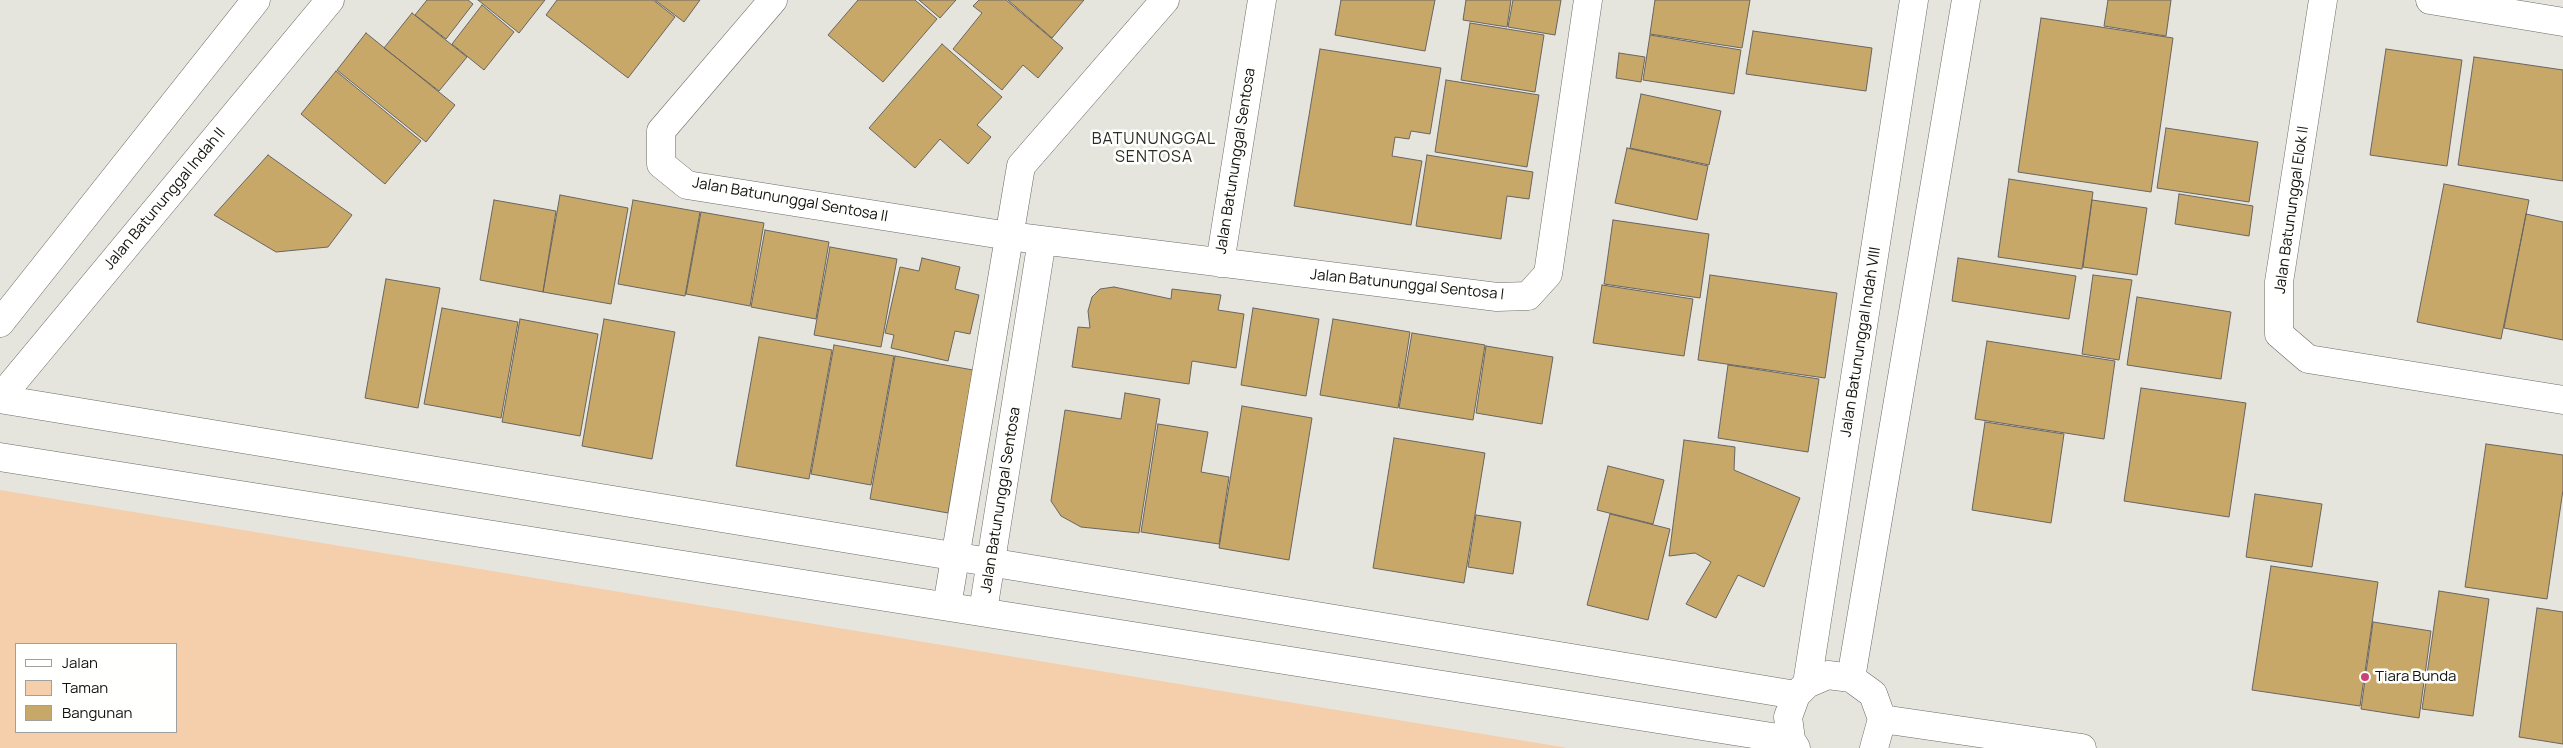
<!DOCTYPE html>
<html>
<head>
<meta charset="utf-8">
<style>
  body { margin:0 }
  #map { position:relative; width:2563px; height:748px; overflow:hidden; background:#e5e5de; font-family:Manrope,sans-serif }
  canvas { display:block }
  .legend { position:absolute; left:15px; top:643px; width:162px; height:90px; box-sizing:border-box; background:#fffffe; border:1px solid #a0a09f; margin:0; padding:6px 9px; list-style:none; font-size:15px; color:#121210 }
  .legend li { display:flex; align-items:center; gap:10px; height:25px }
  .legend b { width:25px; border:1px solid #a0a09f }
</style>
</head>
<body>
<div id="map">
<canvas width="2563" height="748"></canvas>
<ul class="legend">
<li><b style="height:6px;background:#fff"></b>Jalan</li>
<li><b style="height:14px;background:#f5ceac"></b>Taman</li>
<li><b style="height:14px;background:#c8a869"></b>Bangunan</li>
</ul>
</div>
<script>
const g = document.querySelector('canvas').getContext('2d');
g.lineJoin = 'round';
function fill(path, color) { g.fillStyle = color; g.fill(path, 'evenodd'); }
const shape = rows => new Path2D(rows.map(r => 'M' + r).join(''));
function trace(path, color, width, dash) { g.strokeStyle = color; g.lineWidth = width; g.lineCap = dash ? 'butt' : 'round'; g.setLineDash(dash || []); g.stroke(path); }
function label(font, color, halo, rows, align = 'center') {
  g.font = font + ' Manrope,sans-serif'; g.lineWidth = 5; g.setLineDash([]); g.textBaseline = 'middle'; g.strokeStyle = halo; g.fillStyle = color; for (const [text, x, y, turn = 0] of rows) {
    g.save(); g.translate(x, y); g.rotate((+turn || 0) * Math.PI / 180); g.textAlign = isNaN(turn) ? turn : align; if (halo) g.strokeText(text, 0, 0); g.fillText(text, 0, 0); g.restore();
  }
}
fill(shape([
  [0,490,1568,748,0,748],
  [16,644,176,644,176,732,16,732]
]), '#f5ceac');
const building = shape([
  [427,0,468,0,473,4,446,39,415,15,427,0],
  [478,0,545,0,519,33,478,0],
  [557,0,653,0,675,17,628,78,546,15,557,0],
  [655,0,700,0,684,22,655,0],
  [858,0,915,0,937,19,883,82,828,35,858,0],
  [919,0,956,0,940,18,919,0],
  [979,0,1006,0,1063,48,1038,78,1023,65,1002,90,953,49,982,13,973,6,979,0],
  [1008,0,1084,0,1052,38,1008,0],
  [1341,0,1435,0,1425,51,1335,35,1341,0],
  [1466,0,1511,0,1507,27,1463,20,1466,0],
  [1513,0,1561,0,1555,35,1508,27,1513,0],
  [1655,0,1750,0,1742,48,1650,34,1655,0],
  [2108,0,2171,0,2166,36,2104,26,2108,0],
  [482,5,514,32,484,70,452,44,482,5],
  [412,13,467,57,439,91,384,48,412,13],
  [2041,18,2173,38,2151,192,2018,172,2041,18],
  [1470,23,1544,35,1535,92,1461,80,1470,23],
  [1753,31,1872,48,1866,91,1746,74,1753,31],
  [366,33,455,105,426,142,337,70,366,33],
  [1650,35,1741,50,1734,94,1643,80,1650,35],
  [942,44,1002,97,977,125,991,137,968,164,940,139,915,168,869,128,942,44],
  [1320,49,1441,68,1430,134,1411,131,1409,139,1395,137,1392,156,1422,161,1411,225,1294,206,1320,49],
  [2386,49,2462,60,2447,166,2370,155,2386,49],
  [1619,53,1645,57,1641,82,1616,78,1619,53],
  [2474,57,2563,70,2563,181,2458,165,2474,57],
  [336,71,421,141,385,184,301,114,336,71],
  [1446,80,1539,95,1527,167,1435,152,1446,80],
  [1641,94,1721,111,1709,165,1630,148,1641,94],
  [2166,128,2258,142,2249,202,2157,188,2166,128],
  [1627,148,1708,166,1697,220,1615,203,1627,148],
  [268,155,352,215,328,247,276,252,214,215,268,155],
  [1427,155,1533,172,1529,199,1507,196,1501,239,1416,226,1427,155],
  [2009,179,2093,192,2082,269,1998,257,2009,179],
  [2444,184,2529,200,2501,339,2417,322,2444,184],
  [2179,194,2253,206,2249,236,2175,224,2179,194],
  [560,195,628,208,611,304,543,292,560,195],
  [494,200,556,211,543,292,480,280,494,200],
  [633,200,700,212,685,296,618,284,633,200],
  [2092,200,2147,208,2137,275,2083,267,2092,200],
  [701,212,764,223,750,306,686,294,701,212],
  [2526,214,2563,222,2563,340,2504,328,2526,214],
  [1613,220,1709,234,1700,298,1604,284,1613,220],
  [765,230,829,242,816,319,751,307,765,230],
  [830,247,897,259,881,347,814,335,830,247],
  [922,258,960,267,955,289,979,295,970,334,955,331,948,361,891,348,894,335,885,333,900,267,919,271,922,258],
  [1958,258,2076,276,2069,319,1952,301,1958,258],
  [1710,275,1837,293,1825,378,1698,360,1710,275],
  [2093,275,2132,280,2119,360,2082,354,2093,275],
  [386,279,440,288,418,408,365,398,386,279],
  [1602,285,1693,299,1684,356,1593,343,1602,285],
  [1114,287,1171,299,1172,289,1221,295,1218,310,1244,314,1236,368,1192,361,1189,384,1072,367,1078,327,1090,328,1088,311,1092,297,1100,289,1114,287],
  [2137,297,2231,312,2221,379,2127,365,2137,297],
  [442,308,518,322,501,418,424,404,442,308],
  [1253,308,1319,319,1306,396,1241,385,1253,308],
  [520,319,598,334,580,436,502,422,520,319],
  [604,319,675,332,652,459,582,446,604,319],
  [1333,319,1410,332,1398,408,1320,395,1333,319],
  [1412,333,1485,345,1473,420,1399,408,1412,333],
  [759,337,832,350,809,479,736,466,759,337],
  [1987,341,2115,361,2104,439,1975,419,1987,341],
  [834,345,894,356,871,485,811,474,834,345],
  [1486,346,1553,357,1542,424,1476,413,1486,346],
  [895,356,973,370,948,513,870,499,895,356],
  [1728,365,1819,379,1808,452,1718,438,1728,365],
  [2141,388,2246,403,2229,517,2124,501,2141,388],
  [1125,393,1160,399,1139,533,1081,527,1061,516,1051,501,1065,410,1121,419,1125,393],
  [1242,406,1312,418,1289,560,1219,548,1242,406],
  [1985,422,2064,434,2051,523,1972,510,1985,422],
  [1158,424,1208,432,1201,472,1229,477,1219,544,1141,532,1158,424],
  [1394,438,1485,453,1464,583,1373,568,1394,438],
  [1684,440,1735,447,1734,470,1800,498,1764,587,1738,575,1716,618,1686,604,1711,562,1695,553,1669,556,1684,440],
  [2486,444,2563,455,2563,490,2547,599,2465,587,2486,444],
  [1608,466,1664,480,1653,524,1597,510,1608,466],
  [2255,494,2322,504,2312,567,2246,557,2255,494],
  [1610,514,1670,529,1648,620,1587,605,1610,514],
  [1476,515,1521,522,1513,574,1468,567,1476,515],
  [2271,566,2378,582,2360,706,2252,690,2271,566],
  [2439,591,2489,599,2473,716,2422,709,2439,591],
  [2537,608,2563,612,2563,744,2519,737,2537,608],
  [2373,622,2431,631,2419,718,2361,709,2373,622]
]);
fill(building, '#c8a869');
trace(building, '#686561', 1);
const minor = shape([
  [773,0,661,131,661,164,687,185,1009,236,1497,297,1528,296,1548,274,1588,0],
  [2323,0,2279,282,2279,334,2308,359,2563,400],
  [2430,0,2563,22],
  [1220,263,1262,0],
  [947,606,1021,166,1165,0],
  [983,611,1042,240],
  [1851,678,1966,0],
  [1807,684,1914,0]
]);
const tertiary = shape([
  [0,323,256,0],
  [0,398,330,0],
  [0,399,1796,695],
  [0,457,1791,740],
  [1882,719,2082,748],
  [1796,748,1791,740,1788,717,1796,695,1807,684,1828,675,1851,678,1873,694,1882,719,1874,748]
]);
trace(minor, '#6c6b66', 29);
trace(tertiary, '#6c6b66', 29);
trace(minor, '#fff', 28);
trace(tertiary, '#fff', 28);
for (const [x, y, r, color] of [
  [2365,677,5,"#cd4275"]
]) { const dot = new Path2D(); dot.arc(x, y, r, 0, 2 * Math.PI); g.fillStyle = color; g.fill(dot); trace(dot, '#fffffe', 2); }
label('15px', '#121210', '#fffffe', [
  ["Jalan Batununggal Sentosa",1236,161,-81],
  ["Jalan Batununggal Indah II",165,199,-50],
  ["Jalan Batununggal Sentosa II",790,200,10],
  ["Jalan Batununggal Elok II",2292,210,-82],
  ["Jalan Batununggal Sentosa I",1407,285,6],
  ["Jalan Batununggal Indah VIII",1861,342,-81],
  ["Jalan Batununggal Sentosa",1001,500,-81]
]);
label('15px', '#121210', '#fffffe', [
  ["Tiara Bunda",2375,677]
], 'left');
g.letterSpacing = '1px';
label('16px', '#2c2c27', '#fffffe', [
  ["BATUNUNGGAL",1154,140],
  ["SENTOSA",1154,158]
]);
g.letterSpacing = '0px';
</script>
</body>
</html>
